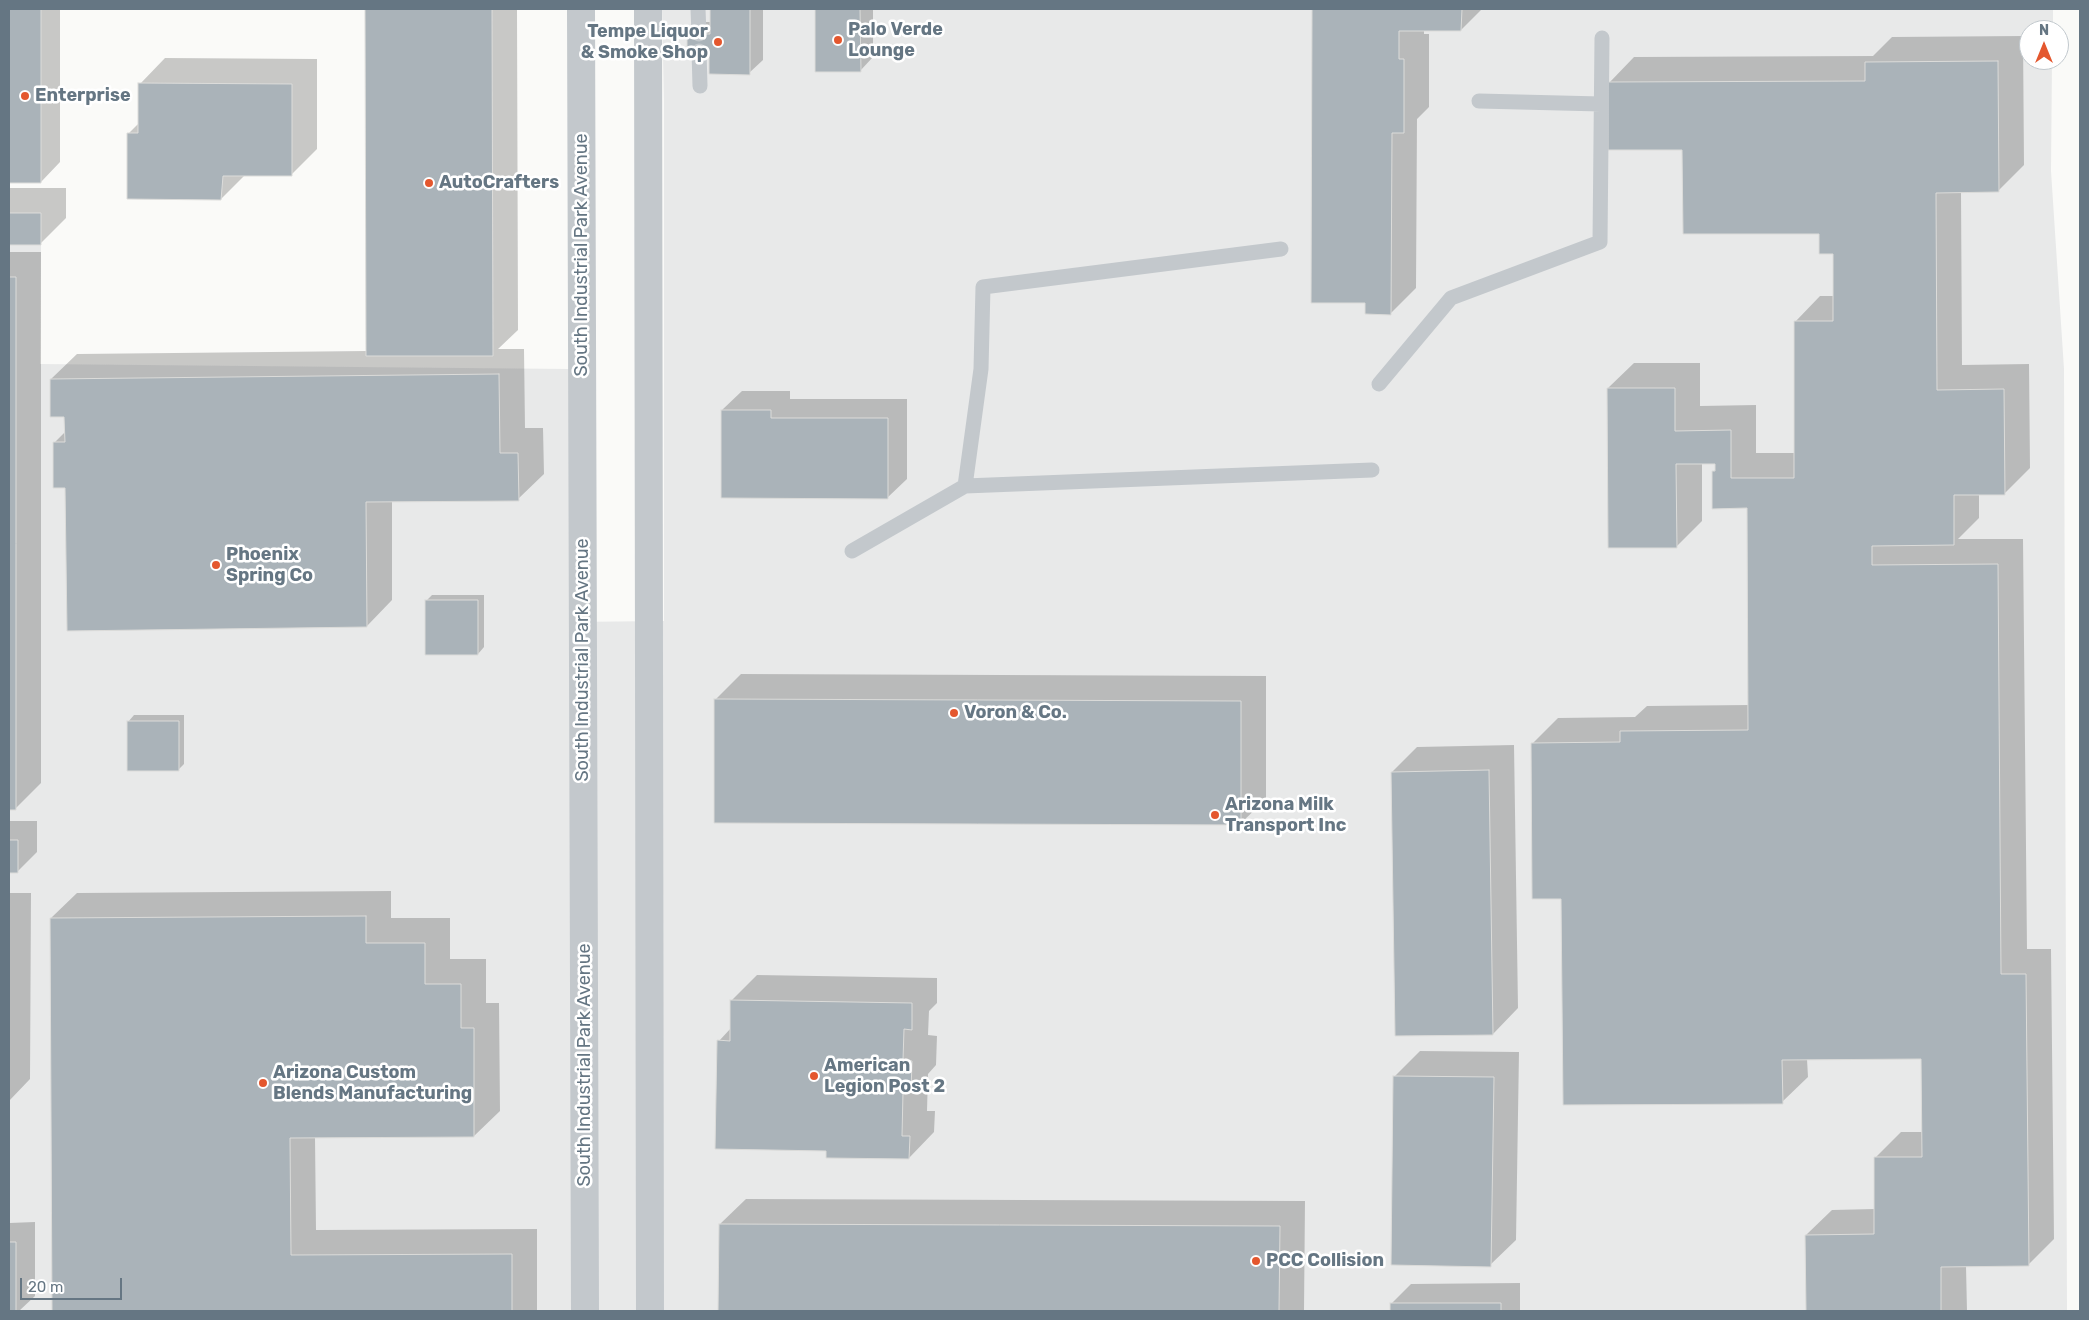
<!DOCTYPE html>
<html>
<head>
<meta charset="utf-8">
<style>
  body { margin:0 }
  #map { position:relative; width:2089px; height:1320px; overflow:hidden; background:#fafaf8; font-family:Rubik,sans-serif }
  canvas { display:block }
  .frame { position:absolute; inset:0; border:10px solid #657683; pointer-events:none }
  .north { position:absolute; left:2019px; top:20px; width:50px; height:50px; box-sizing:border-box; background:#fff; border:1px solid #c1c8cd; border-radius:50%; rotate:0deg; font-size:14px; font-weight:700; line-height:20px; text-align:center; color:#657683 }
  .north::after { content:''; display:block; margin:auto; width:18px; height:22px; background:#e4572e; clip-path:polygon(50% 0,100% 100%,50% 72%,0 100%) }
  .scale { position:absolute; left:20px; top:1278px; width:102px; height:22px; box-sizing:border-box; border:2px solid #657683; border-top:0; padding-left:6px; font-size:15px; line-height:18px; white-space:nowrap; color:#657683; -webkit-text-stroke:4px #fff; paint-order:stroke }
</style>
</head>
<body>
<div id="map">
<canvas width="2089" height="1320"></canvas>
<div class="frame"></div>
<div class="north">N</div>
<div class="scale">20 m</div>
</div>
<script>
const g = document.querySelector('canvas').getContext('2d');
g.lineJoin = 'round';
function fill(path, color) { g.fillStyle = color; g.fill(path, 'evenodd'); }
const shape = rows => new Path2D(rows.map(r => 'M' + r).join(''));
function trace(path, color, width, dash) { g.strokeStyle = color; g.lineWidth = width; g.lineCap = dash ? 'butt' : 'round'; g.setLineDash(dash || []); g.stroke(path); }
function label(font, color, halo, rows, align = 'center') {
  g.font = font + ' Rubik,sans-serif'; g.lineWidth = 5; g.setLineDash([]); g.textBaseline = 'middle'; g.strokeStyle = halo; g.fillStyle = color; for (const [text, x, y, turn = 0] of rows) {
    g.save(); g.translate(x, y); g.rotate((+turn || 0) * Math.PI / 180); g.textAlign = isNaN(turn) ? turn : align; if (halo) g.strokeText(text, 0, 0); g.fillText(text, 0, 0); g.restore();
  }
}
fill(shape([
  [662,9,2053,9,2053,30,2029,30,2029,60,2052,60,2051,171,2064,369,2067,1311,9,1311,9,245,41,245,40,364,570,369,570,622,664,621,664,102]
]), '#e8e9e9');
fill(shape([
  [9,9,60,9,60,162,41,182,9,182],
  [366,9,517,9,518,330,498,349,524,349,525,428,543,428,544,474,518,499,392,501,392,600,367,626,66,487,54,443,66,431,66,416,51,379,77,354,367,351],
  [711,9,763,9,763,60,749,73,688,35,701,22,711,22],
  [816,9,873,9,873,57,860,71,816,71],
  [1313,9,1482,9,1461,30,1424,30,1424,34,1429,34,1429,107,1417,119,1416,288,1391,313,1366,302,1312,302],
  [2023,36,2024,165,1998,191,1961,191,1962,365,2029,364,2030,468,2004,494,1979,494,1979,518,1958,539,2023,539,2027,949,2051,949,2054,1239,2028,1265,1966,1266,1967,1311,1807,1311,1806,1235,1832,1210,1875,1209,1875,1158,1901,1132,1923,1132,1922,1058,1807,1059,1808,1077,1782,1102,1562,898,1532,744,1558,718,1635,717,1647,706,1749,705,1748,507,1713,472,1716,469,1716,463,1702,463,1702,521,1676,547,1608,388,1634,363,1700,363,1700,406,1756,405,1756,453,1795,453,1795,322,1820,296,1834,296,1834,253,1821,233,1683,149,1609,83,1634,57,1873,56,1892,37],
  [165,58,317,59,317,149,291,175,245,175,221,199,129,133,139,123,140,84],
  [9,188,66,188,66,218,40,244,9,244],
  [9,252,41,252,41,783,16,808,9,808],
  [742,391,790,391,790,399,907,399,907,479,887,498,722,410],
  [432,595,484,595,484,647,478,654,426,601],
  [741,674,1266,676,1266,799,1240,824,716,699],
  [134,715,184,715,184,764,178,770,128,722],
  [1514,745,1518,1008,1493,1034,1392,772,1417,747],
  [9,821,37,821,37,852,17,872,9,872],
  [391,891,391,918,450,918,450,959,486,959,486,1003,499,1003,500,1111,474,1136,315,1137,316,1230,537,1229,537,1311,53,1311,51,918,77,893],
  [9,893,31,893,30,1079,9,1101],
  [757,975,937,978,937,1003,929,1011,928,1035,937,1036,936,1065,928,1074,927,1111,935,1111,934,1132,909,1158,827,1150,719,1041,731,1028,732,1000],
  [1420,1051,1519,1052,1516,1240,1490,1265,1395,1076],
  [746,1199,1305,1201,1304,1311,720,1311,720,1224],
  [35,1222,35,1296,19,1311,9,1311,9,1223],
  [1520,1283,1520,1311,1391,1311,1391,1304,1411,1284]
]), '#0003');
const building = shape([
  [9,9,41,9,41,183,9,183,9,9],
  [365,9,492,9,493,356,366,356,365,9],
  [710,9,750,9,750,75,709,74,709,51,687,50,687,34,710,34,710,9],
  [815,9,860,9,861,72,815,72,815,9],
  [1312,9,1462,9,1461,31,1399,31,1399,59,1404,59,1404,133,1392,133,1391,315,1365,314,1365,303,1311,303,1312,9],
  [1998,61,1999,192,1936,193,1937,390,2004,389,2005,495,1954,495,1954,545,1872,546,1872,565,1998,564,2001,974,2026,974,2029,1266,1941,1267,1941,1311,1806,1311,1805,1235,1874,1234,1874,1157,1922,1157,1921,1059,1782,1060,1783,1104,1563,1105,1561,899,1532,899,1531,743,1620,742,1620,731,1748,730,1747,508,1712,509,1712,471,1715,471,1715,464,1676,464,1677,548,1608,548,1607,388,1675,388,1675,431,1731,430,1731,478,1794,478,1794,321,1833,321,1833,254,1819,254,1819,234,1683,234,1682,150,1608,150,1608,82,1865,81,1865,62,1998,61],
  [138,83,292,84,292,176,223,176,221,200,127,199,127,133,138,133,138,83],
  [9,213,41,213,41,245,9,245,9,213],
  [9,277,16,277,16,810,9,810,9,277],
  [499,374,500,453,518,453,519,501,366,502,367,627,67,631,65,488,53,488,53,442,65,442,64,417,50,417,50,379,499,374],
  [721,410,771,410,771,418,888,418,888,499,721,498,721,410],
  [425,600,478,600,478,655,425,655,425,600],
  [714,699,1241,701,1241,825,714,823,714,699],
  [127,721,179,721,179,771,127,771,127,721],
  [1489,770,1493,1035,1395,1036,1391,772,1489,770],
  [9,840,18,840,18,873,9,873,9,840],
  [366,916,366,943,425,943,425,984,461,984,461,1028,474,1028,474,1137,290,1138,291,1255,512,1254,512,1311,52,1311,50,918,366,916],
  [730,1000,912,1003,912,1030,904,1029,903,1060,912,1061,911,1092,903,1092,902,1136,910,1136,909,1159,826,1158,826,1151,715,1149,717,1040,730,1041,730,1000],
  [1393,1076,1494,1077,1491,1267,1391,1265,1393,1076],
  [719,1224,1280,1226,1279,1311,718,1311,719,1224],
  [9,1242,16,1242,16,1311,9,1311,9,1242],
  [1390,1303,1501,1303,1501,1311,1390,1311,1390,1303]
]);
fill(building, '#aab3b9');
trace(building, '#dcdcda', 1);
trace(shape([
  [698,9,699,34],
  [699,51,700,86],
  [1479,101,1601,104],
  [1379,384,1451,298,1600,242,1602,38],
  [965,486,981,369,983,287,1281,249],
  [852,551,965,486,1372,470]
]), '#c3c8cc', 15);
trace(shape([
  [581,9,585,1311],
  [648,9,650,1311]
]), '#c3c8cc', 28);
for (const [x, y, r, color] of [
  [838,40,5,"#e4572e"],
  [718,42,5,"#e4572e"],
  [25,96,5,"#e4572e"],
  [429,183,5,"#e4572e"],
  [216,565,5,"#e4572e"],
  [954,713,5,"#e4572e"],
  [1215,815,5,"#e4572e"],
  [814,1076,5,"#e4572e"],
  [263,1083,5,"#e4572e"],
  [1256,1261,5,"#e4572e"]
]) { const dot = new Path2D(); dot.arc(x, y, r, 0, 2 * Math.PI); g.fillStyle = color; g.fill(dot); trace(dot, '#fff', 2); }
label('bold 18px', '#657683', '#fff', [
  ["Palo Verde",848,30],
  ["Lounge",848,51],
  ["Tempe Liquor",708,32,"right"],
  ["& Smoke Shop",708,53,"right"],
  ["Enterprise",35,96],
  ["AutoCrafters",439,183],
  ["Phoenix",226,555],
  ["Spring Co",226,576],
  ["Voron & Co.",964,713],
  ["Arizona Milk",1225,805],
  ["Transport Inc",1225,826],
  ["American",824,1066],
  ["Legion Post 2",824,1087],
  ["Arizona Custom",273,1073],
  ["Blends Manufacturing",273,1094],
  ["PCC Collision",1266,1261]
], 'left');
label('18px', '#657683', '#fff', [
  ["South Industrial Park Avenue",582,255,-90],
  ["South Industrial Park Avenue",583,660,-90],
  ["South Industrial Park Avenue",585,1065,-90]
]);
</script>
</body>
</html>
